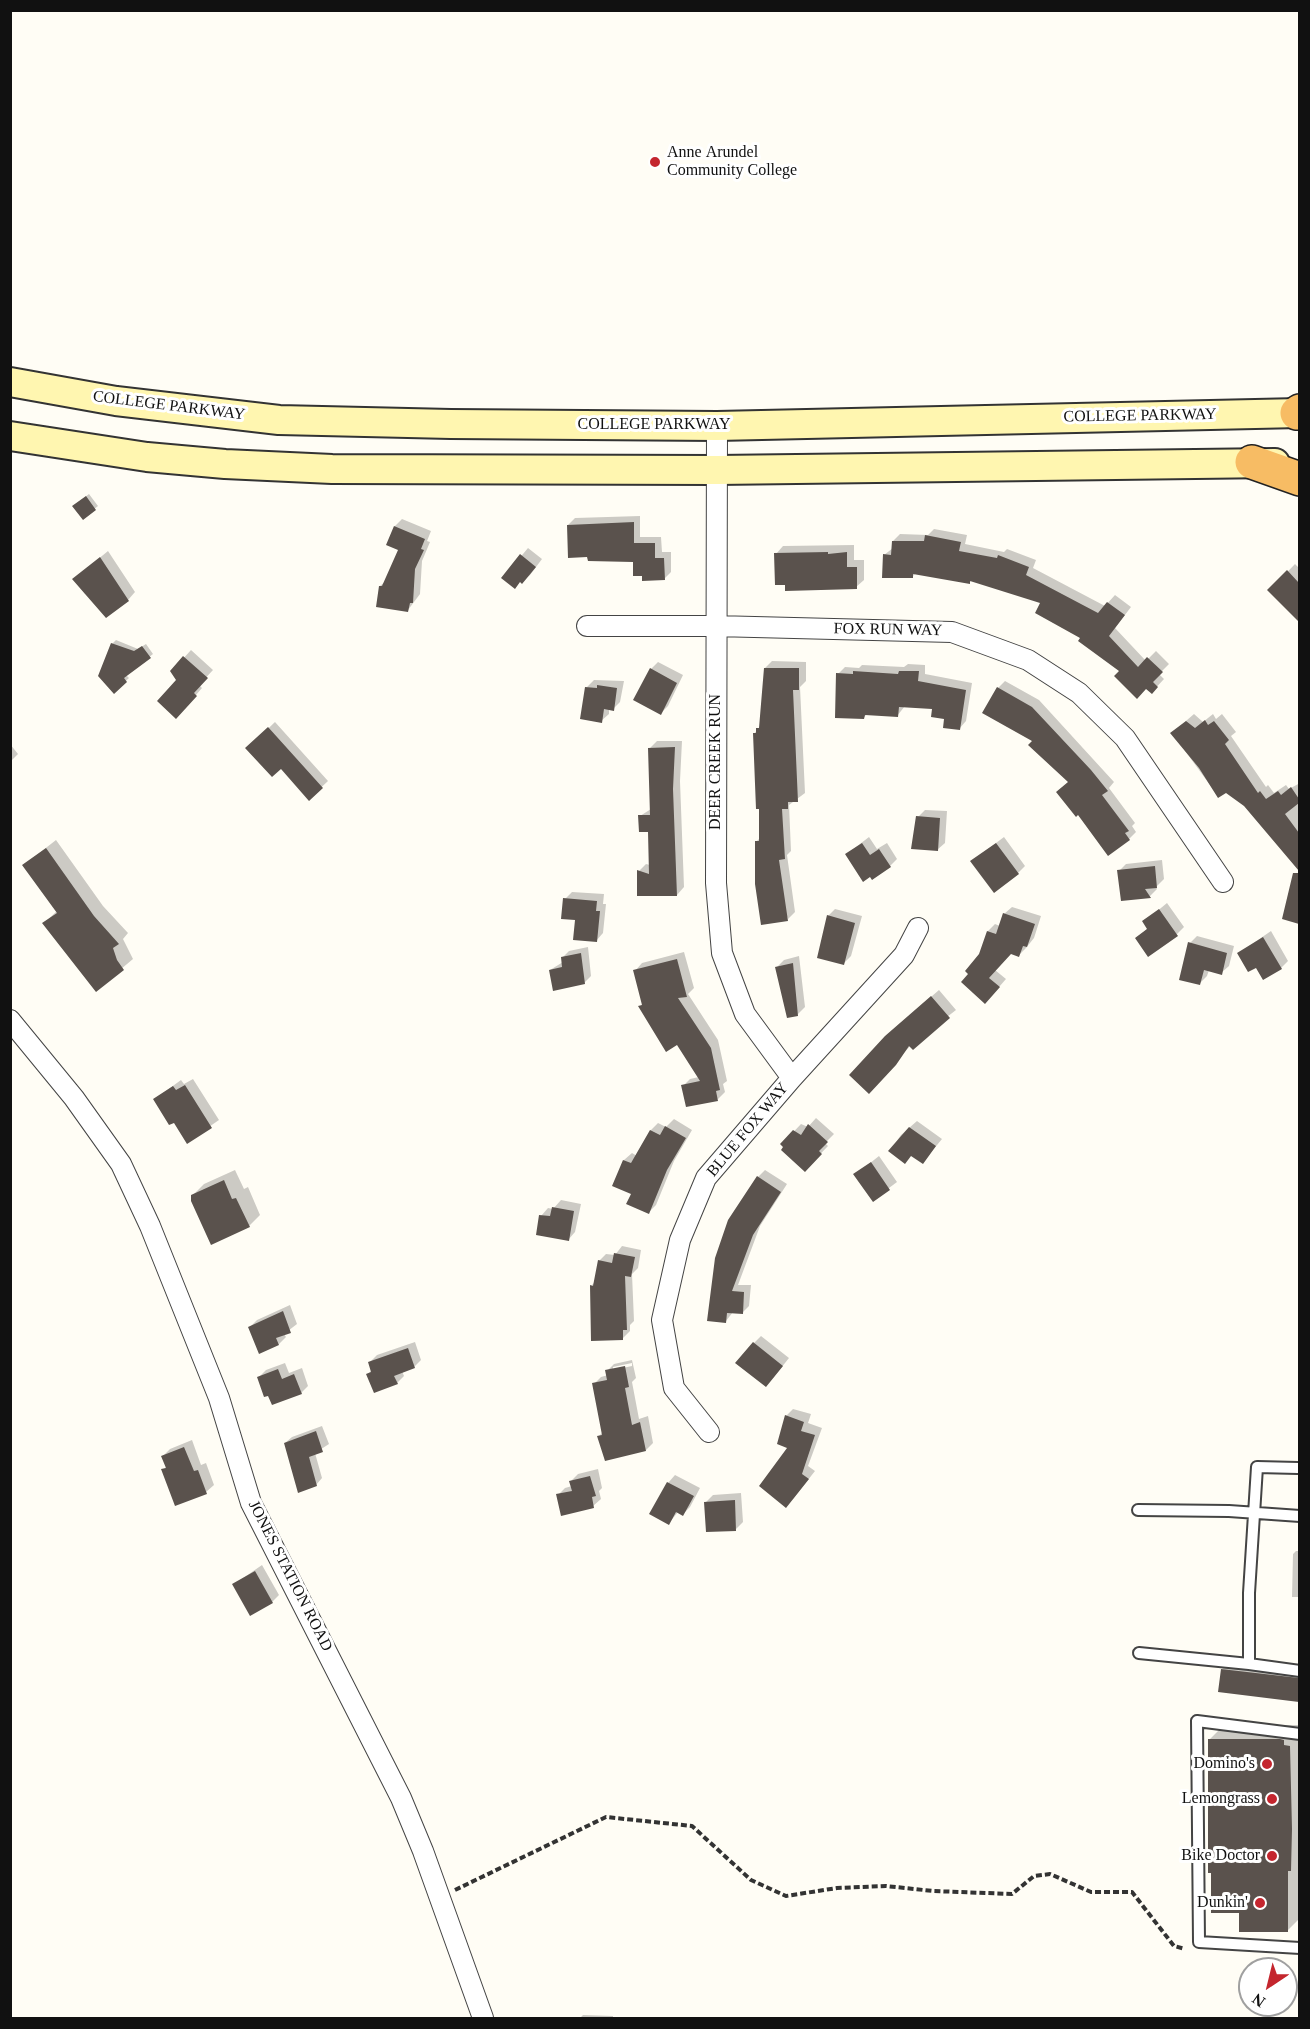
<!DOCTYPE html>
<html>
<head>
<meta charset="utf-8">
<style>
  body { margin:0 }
  #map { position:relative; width:1310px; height:2029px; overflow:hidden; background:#fffdf5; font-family:"Times New Roman",serif }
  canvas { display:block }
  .frame { position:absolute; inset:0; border:12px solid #111; pointer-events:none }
  .north { position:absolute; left:1238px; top:1957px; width:60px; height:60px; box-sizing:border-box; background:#fff; border:2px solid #a0a0a0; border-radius:50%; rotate:215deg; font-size:16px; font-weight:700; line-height:24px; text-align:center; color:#111 }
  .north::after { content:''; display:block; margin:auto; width:21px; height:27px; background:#c4262e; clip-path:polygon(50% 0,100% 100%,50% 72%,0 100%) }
</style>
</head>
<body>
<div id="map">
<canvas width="1310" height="2029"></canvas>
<div class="frame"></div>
<div class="north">N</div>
</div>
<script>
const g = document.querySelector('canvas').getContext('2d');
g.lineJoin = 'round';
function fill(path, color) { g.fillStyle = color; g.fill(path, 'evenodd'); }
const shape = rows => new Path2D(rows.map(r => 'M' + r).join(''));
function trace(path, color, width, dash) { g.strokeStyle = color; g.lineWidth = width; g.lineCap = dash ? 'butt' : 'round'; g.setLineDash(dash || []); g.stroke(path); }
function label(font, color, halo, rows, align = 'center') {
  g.font = font + ' "Times New Roman",serif'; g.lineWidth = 6; g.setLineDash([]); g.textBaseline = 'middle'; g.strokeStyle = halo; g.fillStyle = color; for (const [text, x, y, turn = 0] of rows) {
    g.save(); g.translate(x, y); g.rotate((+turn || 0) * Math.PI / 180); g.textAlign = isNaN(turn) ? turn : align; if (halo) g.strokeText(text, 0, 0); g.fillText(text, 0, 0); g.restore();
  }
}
fill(shape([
  [89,494,98,506,83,518,77,503],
  [640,516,640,537,661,537,662,552,671,552,671,572,664,579,568,525,575,518],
  [402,519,431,531,427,541,430,542,422,561,420,594,408,610,380,586,387,580,400,549,388,544,395,526],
  [934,529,967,535,965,544,1004,552,1007,549,1036,560,1033,568,1105,606,1115,595,1131,607,1115,628,1146,661,1156,651,1169,664,1159,674,1164,679,1152,692,1121,670,1042,602,972,580,969,583,916,573,912,577,884,555,893,548,893,541,900,534,928,535],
  [854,545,854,560,864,560,864,580,856,587,776,554,783,546],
  [528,548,542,559,530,575,522,582,503,578],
  [108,551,135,592,128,600,85,594,74,579],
  [1295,564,1300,569,1300,610,1295,615,1270,590],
  [116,640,138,649,146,644,153,654,126,675,129,678,114,692,112,644],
  [191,650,213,670,199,685,202,688,183,710,178,681,172,671],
  [772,661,806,662,806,681,800,687,805,793,789,805,791,851,787,855,795,912,788,919,757,841,761,837,754,734,761,725,765,668],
  [658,662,683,675,668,706,661,713,651,669],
  [908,664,925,665,925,674,972,683,966,721,959,729,934,708,905,706,897,716,867,714,864,717,838,674,845,667,859,668,862,665,904,667],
  [594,680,624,681,620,702,613,709,609,708,609,714,601,721,587,687],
  [1005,681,1039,700,1114,782,1109,788,1135,823,1132,826,1136,832,1129,839,1070,782,1034,740,998,688],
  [1194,714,1203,722,1213,714,1216,719,1222,714,1236,732,1231,736,1266,787,1268,785,1274,793,1286,785,1289,789,1300,783,1297,867,1245,804,1226,791,1218,796,1172,733],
  [275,722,328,781,310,798,281,767,247,749],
  [657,741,682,741,680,781,684,887,677,895,639,871,646,864,650,865,649,830,640,816,651,809,650,748],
  [10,744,18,754,10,762],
  [925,810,947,811,945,843,937,850,918,817],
  [869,837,877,849,887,843,897,859,890,866,847,854],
  [1004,837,1025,866,1018,873,972,861],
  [56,840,103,906,128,933,123,939,133,959,96,990,44,923,57,911,24,865],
  [1162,860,1164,879,1156,887,1157,889,1150,896,1122,900,1119,871,1126,864],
  [1298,883,1300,883,1300,923,1284,918],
  [572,892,604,894,603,904,606,904,603,933,596,941,577,918,565,899],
  [1167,903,1184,927,1177,934,1137,938,1148,928,1144,922],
  [1012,907,1041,916,1034,938,1026,948,1019,955,1011,953,995,970,1006,979,992,995,980,955,988,931,995,924,1000,926,1004,914],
  [835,909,862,916,851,956,844,963,828,916],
  [1271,931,1288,961,1281,968,1256,966,1239,953],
  [1197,936,1234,946,1229,966,1221,973,1209,970,1207,976,1200,983,1190,943],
  [588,947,591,976,584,983,550,970,563,962,562,958,569,951],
  [684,952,694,988,688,994,718,1040,727,1081,723,1084,725,1092,718,1099,683,1086,690,1079,699,1077,677,1043,640,1007,643,1003,635,971,642,963],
  [799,956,805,1007,797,1015,777,967,784,960],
  [939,990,956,1010,911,1045,869,1092,894,1029],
  [193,1079,219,1120,187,1142,174,1120,155,1099,181,1080,184,1084],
  [816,1118,834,1134,825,1143,828,1146,805,1170,782,1144,801,1124,808,1127],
  [674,1119,692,1130,674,1161,656,1205,649,1212,633,1193,614,1185,624,1160,632,1153,637,1156,651,1130,658,1123,666,1127],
  [917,1121,942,1139,923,1162,912,1155,890,1151,901,1135],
  [879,1156,897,1182,873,1200,855,1175],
  [235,1170,244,1189,248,1187,260,1215,249,1226,193,1195,204,1184],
  [765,1170,787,1184,760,1226,738,1285,751,1285,749,1306,742,1313,733,1312,726,1321,708,1320,758,1177],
  [561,1200,581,1204,575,1232,568,1240,541,1216,548,1208,553,1209],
  [622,1246,641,1250,638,1268,632,1274,634,1321,630,1325,630,1331,623,1338,591,1286,595,1282,599,1261,606,1254,615,1255],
  [290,1305,297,1324,284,1334,286,1337,279,1344,250,1327,257,1320],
  [761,1336,789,1358,773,1378,754,1343],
  [415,1342,421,1360,414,1367,402,1371,404,1376,397,1383,368,1374,372,1370,370,1362,377,1355],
  [632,1360,636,1378,632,1382,639,1419,648,1416,653,1443,646,1450,599,1436,603,1432,594,1384,601,1377,608,1375,607,1371,614,1364],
  [632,1363,632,1366,613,1370,613,1367],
  [285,1363,289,1373,302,1368,308,1386,301,1393,259,1377,266,1370],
  [793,1409,811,1414,808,1423,822,1428,808,1466,815,1471,793,1499,786,1416],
  [322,1426,329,1444,315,1453,322,1478,316,1485,285,1443,292,1437],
  [192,1440,201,1465,206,1463,214,1485,206,1492,176,1504,163,1470,167,1466,163,1456,170,1449],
  [598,1469,602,1488,599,1491,601,1499,593,1506,558,1495,565,1488,572,1486,571,1481,578,1474],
  [675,1475,700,1488,690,1507,683,1514,678,1512,669,1523,651,1514,668,1483],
  [741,1493,743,1522,736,1529,706,1502,713,1495],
  [1296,1551,1300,1551,1300,1597,1292,1597,1293,1554],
  [262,1565,279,1595,272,1602,233,1585],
  [1229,1662,1300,1670,1300,1699,1222,1669],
  [1224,1725,1299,1725,1300,1918,1288,1930,1209,1740],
  [583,2015,613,2016,613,2018,580,2018]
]), '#0003');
fill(shape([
  [86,496,96,510,83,520,72,506],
  [634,522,634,543,655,543,655,558,664,558,665,580,642,581,642,576,633,576,633,562,588,561,587,557,568,558,567,525],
  [394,526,425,539,421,549,424,550,415,569,413,603,410,603,408,612,376,607,379,586,382,586,398,550,386,545],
  [925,535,961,542,959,551,997,558,998,555,1029,567,1026,575,1098,613,1107,602,1125,615,1109,636,1138,667,1147,657,1163,672,1153,682,1158,687,1152,694,1146,689,1137,699,1114,676,1119,671,1078,641,1080,638,1035,613,1040,603,970,581,970,584,913,574,913,578,882,578,883,554,891,555,892,541,924,541],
  [828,552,828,554,847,552,847,567,857,567,857,589,785,591,785,585,775,585,774,553],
  [520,554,536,567,522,584,520,582,515,589,501,578],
  [100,557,129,601,106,618,72,579],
  [1287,570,1299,583,1299,622,1267,590],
  [111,643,134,651,142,646,151,658,124,678,127,682,114,694,98,676],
  [183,656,208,678,194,693,197,696,176,719,157,701,176,680,170,671],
  [650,668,677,683,661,715,633,700],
  [764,668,799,668,799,690,793,690,798,802,788,802,788,809,782,809,785,859,779,860,788,921,761,925,755,884,755,841,759,841,759,809,756,809,753,733,756,733,756,728,759,728],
  [853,671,898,674,899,671,919,671,918,681,966,690,960,730,943,728,944,719,931,717,932,709,899,707,898,717,865,715,864,719,835,718,836,673,853,674],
  [597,685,617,688,614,711,604,709,602,723,580,719,585,687,597,688],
  [997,687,1032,707,1091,770,1108,791,1102,795,1129,831,1125,833,1130,840,1108,856,1078,815,1076,817,1056,792,1068,782,1028,745,1032,741,982,713],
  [1205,720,1208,725,1214,721,1229,740,1225,744,1258,793,1260,791,1266,799,1278,791,1281,795,1291,787,1299,799,1299,803,1285,814,1299,833,1299,871,1244,806,1226,793,1218,798,1199,768,1170,733,1186,721,1195,728],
  [268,727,323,788,309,801,281,769,272,777,245,748],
  [675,747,673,789,677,896,637,896,637,870,649,874,648,832,639,832,638,815,650,815,648,748],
  [916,816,940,818,938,851,911,849],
  [862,843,870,855,879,849,891,867,872,880,870,877,863,882,845,854],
  [996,843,1019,874,994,893,970,861],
  [46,848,94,916,119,944,113,948,117,960,124,970,96,992,42,923,57,913,22,865],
  [1155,866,1157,888,1145,889,1151,898,1121,901,1117,870],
  [1293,873,1299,873,1299,924,1282,919],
  [563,898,597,901,596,911,600,911,597,942,573,940,575,920,561,919],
  [1159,909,1178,936,1148,957,1135,938,1147,929,1142,921],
  [1003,913,1035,924,1027,947,1023,946,1019,957,1011,954,989,978,1000,987,985,1004,961,982,968,974,965,971,979,954,987,931,996,934],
  [827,915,855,923,844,965,817,958],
  [1263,937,1282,969,1263,980,1256,968,1248,972,1237,953],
  [1188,942,1227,953,1222,975,1204,970,1200,985,1179,980],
  [581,953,585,984,553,991,549,970,562,967,561,957],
  [677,959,687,997,678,998,711,1048,720,1090,716,1091,718,1101,686,1107,681,1085,700,1081,677,1045,666,1052,638,1006,642,1005,633,970],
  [793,963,798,1016,787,1018,775,967],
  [931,996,950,1018,913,1050,909,1046,896,1065,869,1094,849,1075,885,1036],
  [185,1085,212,1128,187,1144,174,1123,169,1125,153,1099,173,1086,176,1090],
  [808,1124,828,1142,819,1151,822,1154,805,1172,781,1150,783,1147,780,1144,793,1130,801,1135],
  [665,1126,686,1138,667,1170,649,1214,626,1204,631,1194,612,1186,623,1160,631,1163,650,1130,660,1135],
  [909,1127,936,1146,923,1164,911,1156,905,1164,888,1151],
  [871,1162,890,1190,873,1202,853,1174],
  [757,1176,781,1192,753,1235,732,1291,744,1292,743,1314,727,1313,726,1323,707,1321,715,1258,728,1220],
  [224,1180,232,1199,236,1198,250,1227,211,1245,191,1201,191,1195],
  [552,1207,574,1211,569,1241,536,1235,539,1215,550,1216],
  [614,1253,635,1257,631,1277,625,1276,627,1330,623,1330,623,1340,591,1341,590,1285,593,1286,598,1260,612,1263],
  [283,1311,291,1333,276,1338,279,1345,259,1354,248,1327],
  [753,1342,783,1366,766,1387,735,1363],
  [408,1348,415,1368,394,1376,398,1384,374,1393,366,1374,371,1372,368,1362],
  [625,1366,629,1387,625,1388,632,1425,640,1422,646,1451,605,1461,597,1436,602,1435,592,1383,607,1380,605,1370],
  [278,1369,282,1379,294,1374,302,1394,272,1405,268,1396,264,1397,257,1377],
  [785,1415,804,1422,801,1431,815,1435,802,1474,809,1479,786,1508,759,1486,787,1448,777,1444],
  [316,1431,323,1452,309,1457,317,1486,298,1493,284,1443],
  [184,1447,194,1471,198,1470,207,1494,175,1506,161,1469,166,1468,161,1456],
  [590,1476,596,1496,592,1497,594,1508,561,1516,556,1494,572,1491,569,1481],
  [667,1482,694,1496,683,1516,676,1512,669,1525,649,1514],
  [735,1500,736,1531,706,1532,704,1502],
  [255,1571,273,1603,250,1616,232,1584],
  [1221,1669,1299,1678,1299,1702,1218,1692],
  [1208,1739,1280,1739,1284,1740,1284,1745,1290,1746,1292,1829,1291,1871,1288,1871,1288,1932,1239,1932,1239,1913,1211,1913,1211,1873,1208,1873]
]), '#5a524d');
const service = shape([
  [1298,1468,1257,1467,1249,1593,1249,1664,1300,1671],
  [1138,1510,1229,1511,1300,1516],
  [1139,1653,1249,1664],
  [1300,1734,1197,1721,1199,1942,1300,1948]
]);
const minor = shape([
  [717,426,716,883,722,953,745,1014,792,1078],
  [587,626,715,626,952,632,1028,660,1079,693,1125,738,1223,882],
  [10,1020,74,1098,121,1164,150,1226,219,1398,251,1503,401,1798,423,1851,483,2018],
  [709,1432,674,1388,662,1320,680,1240,706,1178,792,1078,904,955,918,928]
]);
const secondary = shape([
  [10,382,116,401,279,420,451,424,717,426,1300,413],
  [10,436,147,457,225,464,332,469,717,470,1275,463]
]);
const trunk = shape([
  [1297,413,1300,411],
  [1252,462,1300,479]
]);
trace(service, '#444', 14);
trace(minor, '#444', 22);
trace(secondary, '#333', 32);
trace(trunk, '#222', 36);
trace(shape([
  [455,1890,606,1817,692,1826,751,1880,786,1896,837,1888,886,1886,933,1891,1012,1894,1034,1876,1050,1874,1091,1892,1132,1892,1174,1946,1185,1949]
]), '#333', 4, [6, 3]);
trace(service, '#fff', 10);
trace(minor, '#fff', 20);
trace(secondary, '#fff6b0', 28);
trace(trunk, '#f7bc64', 33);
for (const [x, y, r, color] of [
  [655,162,6,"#c4262e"],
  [1267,1764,6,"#c4262e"],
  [1272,1799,6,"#c4262e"],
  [1272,1856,6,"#c4262e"],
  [1260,1903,6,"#c4262e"]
]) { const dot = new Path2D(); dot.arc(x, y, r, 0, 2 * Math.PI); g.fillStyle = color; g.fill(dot); trace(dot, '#fff', 2); }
label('16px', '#111', '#fff', [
  ["Anne Arundel",667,153,"left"],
  ["Community College",667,171,"left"],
  ["Domino's",1255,1764],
  ["Lemongrass",1260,1799],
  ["Bike Doctor",1260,1856],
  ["Dunkin'",1248,1903]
], 'right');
label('16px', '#111', '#fff', [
  ["COLLEGE PARKWAY",169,406,7],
  ["COLLEGE PARKWAY",1140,416,-1],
  ["COLLEGE PARKWAY",654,425],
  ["FOX RUN WAY",888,630,1],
  ["DEER CREEK RUN",716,762,-90],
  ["BLUE FOX WAY",748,1130,-50],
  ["JONES STATION ROAD",290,1576,63]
]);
</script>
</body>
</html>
